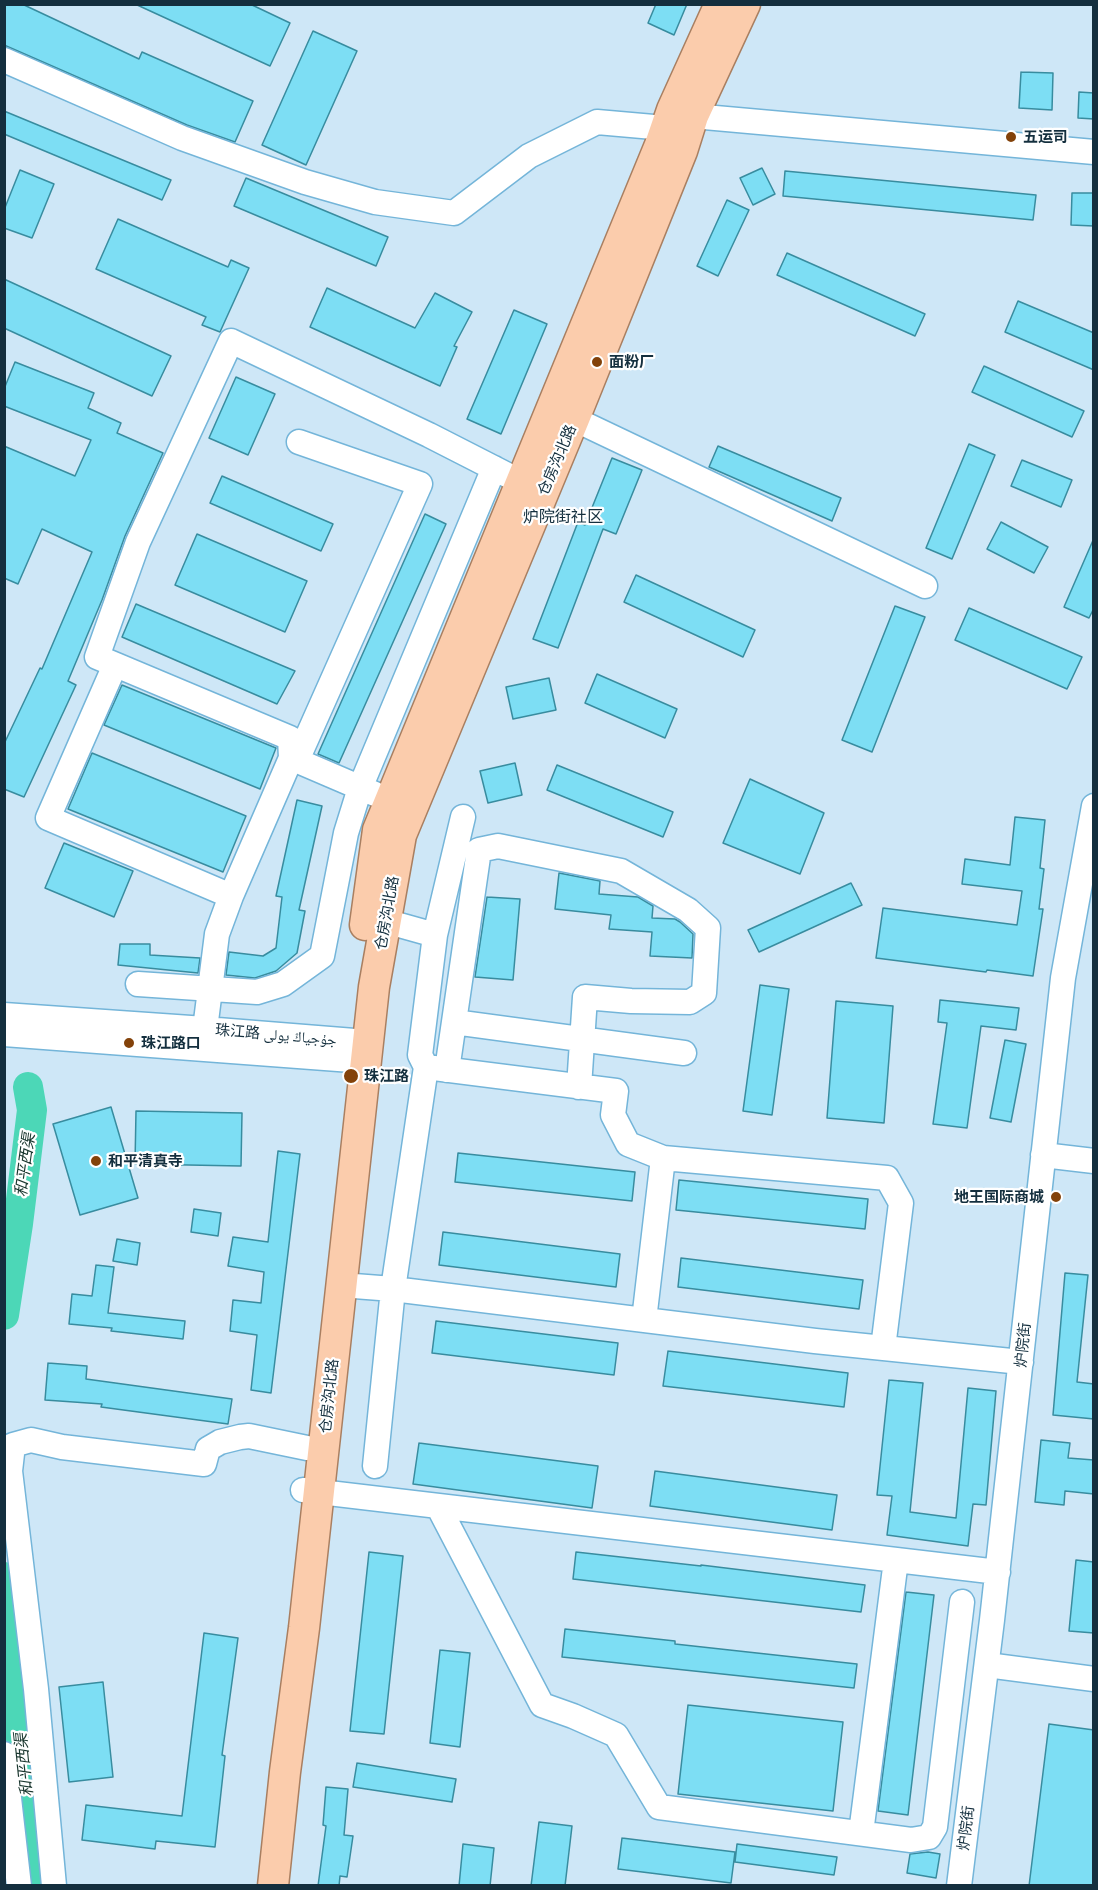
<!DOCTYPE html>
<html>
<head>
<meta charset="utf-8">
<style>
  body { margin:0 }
  #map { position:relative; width:1098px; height:1890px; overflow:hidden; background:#cee7f7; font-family:Lato,sans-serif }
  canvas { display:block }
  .frame { position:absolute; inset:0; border:6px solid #142f3e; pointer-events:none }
</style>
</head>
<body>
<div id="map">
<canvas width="1098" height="1890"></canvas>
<div class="frame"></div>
</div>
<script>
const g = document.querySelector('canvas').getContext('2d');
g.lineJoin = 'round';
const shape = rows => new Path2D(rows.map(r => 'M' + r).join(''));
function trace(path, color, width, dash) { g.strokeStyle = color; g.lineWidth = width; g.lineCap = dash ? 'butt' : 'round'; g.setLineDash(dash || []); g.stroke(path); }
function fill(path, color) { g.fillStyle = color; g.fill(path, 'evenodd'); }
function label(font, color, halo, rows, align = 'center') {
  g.font = font + ' Lato,"Noto Naskh Arabic","Noto Sans SC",sans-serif'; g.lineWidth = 4.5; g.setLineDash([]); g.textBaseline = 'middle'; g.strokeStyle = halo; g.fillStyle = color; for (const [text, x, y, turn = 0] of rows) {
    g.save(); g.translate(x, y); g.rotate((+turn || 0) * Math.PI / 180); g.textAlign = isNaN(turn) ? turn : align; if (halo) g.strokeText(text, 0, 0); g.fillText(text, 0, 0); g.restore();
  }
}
trace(shape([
  [4,1315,18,1224,32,1110,28,1087],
  [4,1577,36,1881]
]), '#4cd7b7', 30);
const building = shape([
  [4,4,22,4,139,59,142,52,253,101,235,142,187,125,4,45,4,4],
  [135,4,250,4,290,23,270,66,135,4],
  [656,4,687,4,674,35,648,23,656,4],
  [313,31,357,51,306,165,262,145,313,31],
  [1021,72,1053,73,1052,110,1019,108,1021,72],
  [1079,92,1094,93,1094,119,1078,118,1079,92],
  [4,111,171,180,162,200,4,134,4,111],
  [762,168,775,194,753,205,740,178,762,168],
  [20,170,54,184,32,238,4,228,4,210,20,170],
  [785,171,1036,195,1033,220,783,196,785,171],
  [246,178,388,237,376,266,234,206,246,178],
  [1072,193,1094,193,1094,226,1071,225,1072,193],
  [727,200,749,210,718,276,697,266,727,200],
  [118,219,228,267,231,260,249,268,220,332,202,325,206,317,96,269,118,219],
  [787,253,925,314,915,336,777,275,787,253],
  [4,279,171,356,152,396,4,328,4,279],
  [327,288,415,328,435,293,472,312,454,346,457,347,440,386,310,327,327,288],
  [1018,301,1094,333,1094,370,1005,332,1018,301],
  [514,310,547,324,501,434,467,419,514,310],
  [15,362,94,393,88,408,121,423,117,433,163,453,125,536,102,600,68,681,76,685,24,797,4,789,4,744,40,668,42,669,92,552,42,529,18,584,4,578,4,446,75,476,91,440,4,406,4,389,15,362],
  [984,366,1084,411,1072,437,972,392,984,366],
  [236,377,275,394,248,455,209,438,236,377],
  [969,444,995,455,952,559,926,548,969,444],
  [718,446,841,498,832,521,709,467,718,446],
  [612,458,642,470,616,534,603,529,558,648,533,639,578,522,585,525,612,458],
  [1022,460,1072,480,1061,507,1011,486,1022,460],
  [222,476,333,524,321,551,210,503,222,476],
  [425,514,446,524,339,763,318,754,425,514],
  [1001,522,1048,547,1034,573,987,549,1001,522],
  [197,534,307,581,285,632,175,585,197,534],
  [1094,538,1094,608,1089,618,1064,607,1094,538],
  [636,575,755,630,743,657,624,602,636,575],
  [136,604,295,671,277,704,122,637,136,604],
  [895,606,925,617,872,752,842,740,895,606],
  [969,608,1082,657,1067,689,955,640,969,608],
  [597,674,677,709,665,738,585,703,597,674],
  [549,678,556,710,513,719,506,687,549,678],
  [122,685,276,748,260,789,104,725,122,685],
  [92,753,246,816,223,872,68,809,92,753],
  [515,763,522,795,488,803,480,771,515,763],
  [557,765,673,812,663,837,547,790,557,765],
  [750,779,824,813,800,874,723,843,750,779],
  [297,800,322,806,299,910,305,911,297,953,276,971,255,978,226,975,229,952,263,956,276,948,282,897,276,896,297,800],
  [1015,817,1045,820,1040,868,1044,869,1039,909,1043,909,1033,976,987,970,986,972,876,958,883,908,1017,925,1022,891,962,884,965,859,1010,865,1015,817],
  [64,843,133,871,114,917,45,888,64,843],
  [559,873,600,881,599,894,638,897,653,906,652,918,675,919,680,922,693,934,692,958,650,956,652,932,609,929,611,915,555,909,559,873],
  [851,883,862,905,759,952,748,930,851,883],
  [487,897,520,899,513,980,475,977,487,897],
  [120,944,150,944,150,955,200,958,198,973,118,965,120,944],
  [760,985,789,989,772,1115,743,1111,760,985],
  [940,1000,1019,1008,1016,1030,981,1026,967,1128,933,1124,947,1023,938,1022,940,1000],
  [836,1001,893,1006,884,1123,827,1118,836,1001],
  [1005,1040,1026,1044,1011,1122,990,1118,1005,1040],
  [111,1107,138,1198,80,1215,53,1124,111,1107],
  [136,1111,242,1113,241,1166,135,1164,136,1111],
  [278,1151,300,1154,271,1393,251,1390,257,1335,230,1331,233,1300,261,1303,264,1272,228,1266,233,1237,268,1242,278,1151],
  [458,1153,635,1172,632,1201,455,1182,458,1153],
  [679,1180,868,1199,865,1229,676,1210,679,1180],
  [194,1209,221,1213,218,1236,191,1232,194,1209],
  [443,1232,620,1254,616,1287,439,1265,443,1232],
  [117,1239,140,1243,137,1265,113,1261,117,1239],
  [681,1258,863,1280,859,1309,678,1287,681,1258],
  [96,1265,114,1267,108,1313,185,1321,183,1339,111,1331,112,1328,69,1324,72,1294,92,1296,96,1265],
  [1065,1273,1088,1275,1077,1382,1094,1384,1094,1419,1053,1415,1065,1273],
  [436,1321,618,1343,614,1375,432,1353,436,1321],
  [668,1351,848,1373,844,1407,663,1386,668,1351],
  [48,1363,87,1366,86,1379,232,1399,228,1424,101,1407,102,1404,45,1400,48,1363],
  [889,1380,923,1383,910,1512,956,1518,968,1388,996,1391,986,1505,973,1504,968,1546,887,1535,892,1496,877,1495,889,1380],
  [1041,1440,1070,1443,1068,1458,1094,1460,1094,1494,1065,1491,1064,1505,1035,1502,1041,1440],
  [419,1443,598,1466,592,1508,413,1484,419,1443],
  [655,1471,837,1495,832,1530,650,1506,655,1471],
  [369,1552,403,1556,384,1734,350,1731,369,1552],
  [576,1552,701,1566,701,1565,865,1585,861,1612,573,1579,576,1552],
  [1076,1560,1094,1562,1094,1633,1069,1631,1076,1560],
  [906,1592,934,1595,908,1815,878,1811,906,1592],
  [565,1629,675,1641,675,1644,857,1664,854,1688,562,1657,565,1629],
  [204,1633,238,1638,222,1755,225,1756,215,1847,156,1841,155,1849,82,1840,86,1805,182,1816,204,1633],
  [440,1650,470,1653,460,1747,430,1743,440,1650],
  [103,1682,113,1777,69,1782,59,1687,103,1682],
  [688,1705,843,1722,833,1811,678,1794,688,1705],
  [1049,1724,1094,1730,1094,1886,1029,1886,1049,1724],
  [357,1763,456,1779,452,1802,353,1787,357,1763],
  [326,1787,348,1789,344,1835,353,1836,347,1877,340,1876,339,1886,318,1886,326,1826,323,1825,326,1787],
  [539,1822,572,1826,565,1886,531,1886,539,1822],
  [622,1838,735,1852,731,1883,618,1869,622,1838],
  [463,1844,494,1848,490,1886,459,1886,463,1844],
  [737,1844,837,1857,834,1875,735,1862,737,1844],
  [928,1852,940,1854,936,1878,907,1873,910,1854,928,1852]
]);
fill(building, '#7ddef4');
trace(building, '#388c9f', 1.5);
const minor = shape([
  [4,60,182,138,305,182,375,202,454,213,529,156,597,122,665,128],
  [678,112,693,116,1094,152],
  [560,408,574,419,925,586],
  [115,665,48,818,231,896],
  [291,758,290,738,97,657,138,542,231,341,429,435,521,482],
  [297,760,420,484,299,442],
  [463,817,435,935,420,1055,426,1067,616,1091,613,1115,628,1144,663,1158],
  [385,921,435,935],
  [138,984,257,992,283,984,322,956,346,833,360,788,494,468],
  [4,1015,205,1029,367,1042],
  [454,1022,684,1053],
  [205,1029,217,934,231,896,291,758,375,794],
  [4,1034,365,1061],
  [447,1070,479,850,498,846,621,871,688,910,708,928,704,993,690,1002,631,1001,585,997,579,1087],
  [1043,1155,1094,1161],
  [341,1285,393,1289,815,1341,1021,1362],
  [644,1320,663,1158,887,1178,901,1203,883,1348],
  [375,1466,393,1289,426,1067],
  [303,1490,998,1572],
  [438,1506,542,1705,573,1716,616,1735,659,1807,911,1840,929,1837,935,1827,962,1602],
  [987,1665,1094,1679],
  [4,1754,19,1886],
  [861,1833,896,1560],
  [54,1886,36,1689,10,1471,13,1445,31,1440,62,1447,204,1464,208,1449,220,1442,240,1437,249,1436,307,1448],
  [959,1886,992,1620,1063,978,1094,806]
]);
const major = shape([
  [365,925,378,830,660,145,672,110,720,4],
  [273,1886,285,1772,304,1628,374,987,401,835,574,419,682,151,693,116,745,4]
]);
trace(minor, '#74b5d9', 27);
trace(major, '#a97f61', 33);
trace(minor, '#fff', 24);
trace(major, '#fbccac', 30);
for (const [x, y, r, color] of [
  [1011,137,6,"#83420a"],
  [597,362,6,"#83420a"],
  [129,1043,6,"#83420a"],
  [351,1076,8,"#83420a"],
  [96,1161,6,"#83420a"],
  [1056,1197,6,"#83420a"]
]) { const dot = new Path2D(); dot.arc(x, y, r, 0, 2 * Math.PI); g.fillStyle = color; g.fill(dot); trace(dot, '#fff', 2); }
label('bold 15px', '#142f3e', '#fff', [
  ["五运司",1023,137],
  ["面粉厂",609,362],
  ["珠江路口",141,1043],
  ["珠江路",364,1076],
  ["和平清真寺",108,1161],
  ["地王国际商城",1044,1197,"right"]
], 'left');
label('15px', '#142f3e', '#fff', [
  ["仓房沟北路",557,460,-67],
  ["仓房沟北路",387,913,-80],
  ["珠江路 جۇجياڭ يولى",276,1035,5],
  ["炉院街",1023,1345,-84],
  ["仓房沟北路",329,1396,-84],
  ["炉院街",966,1828,-83]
]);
label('16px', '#142f3e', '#fff', [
  ["炉院街社区",563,517]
]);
label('italic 16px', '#19362e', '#fff', [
  ["和平西渠",25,1165,-82],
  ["和平西渠",24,1765,-96]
]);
</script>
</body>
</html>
